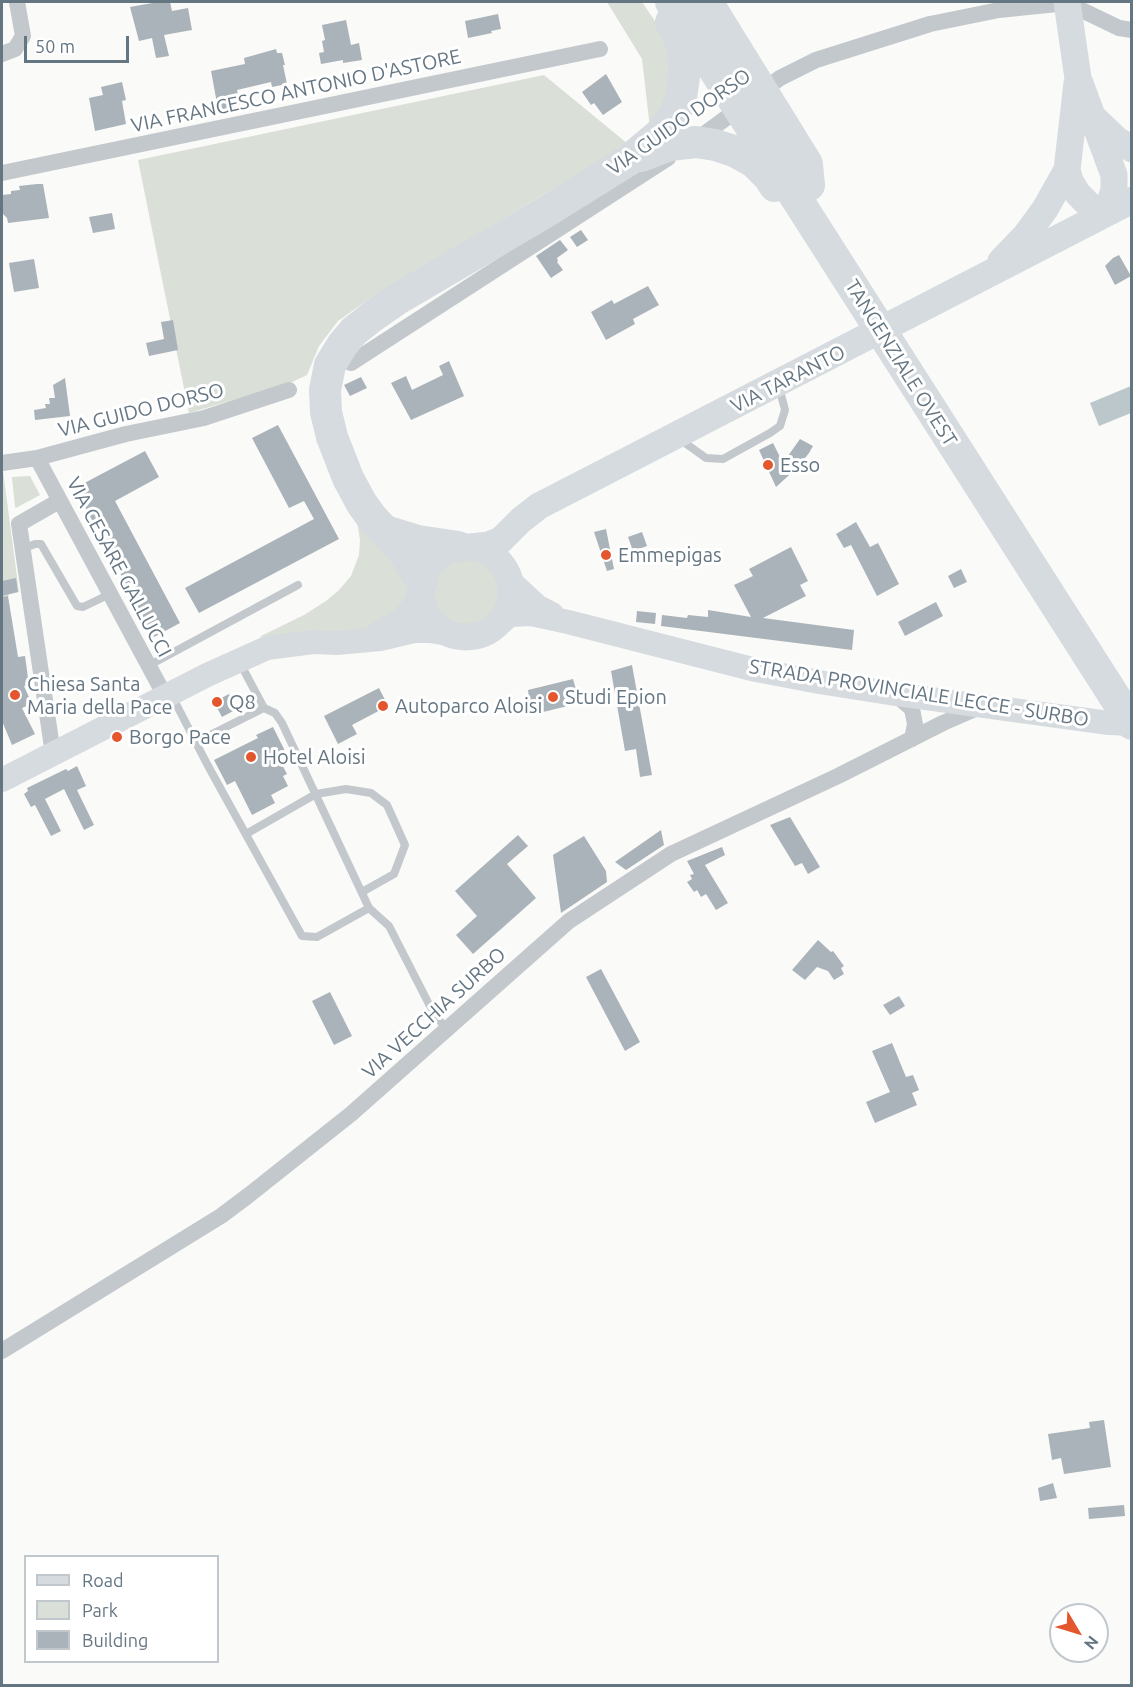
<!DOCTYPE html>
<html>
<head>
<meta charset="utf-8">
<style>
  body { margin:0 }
  #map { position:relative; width:1133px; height:1687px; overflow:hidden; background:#fafaf8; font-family:Ubuntu,sans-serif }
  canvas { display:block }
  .frame { position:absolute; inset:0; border:3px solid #657683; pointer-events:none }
  .legend { position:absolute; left:24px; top:1555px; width:195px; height:108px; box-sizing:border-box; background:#fff; border:2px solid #c1c8cd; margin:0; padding:8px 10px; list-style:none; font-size:18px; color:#657683 }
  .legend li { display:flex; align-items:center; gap:12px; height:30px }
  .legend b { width:30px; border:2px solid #c1c8cd }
  .north { position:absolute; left:1049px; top:1603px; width:60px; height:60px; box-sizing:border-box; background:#fff; border:2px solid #c1c8cd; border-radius:50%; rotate:128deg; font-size:16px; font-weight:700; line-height:24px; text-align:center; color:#657683 }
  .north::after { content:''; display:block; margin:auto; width:21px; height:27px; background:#e4572e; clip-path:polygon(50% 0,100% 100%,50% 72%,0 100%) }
  .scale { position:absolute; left:24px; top:36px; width:105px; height:27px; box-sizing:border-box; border:3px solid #657683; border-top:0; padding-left:8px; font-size:18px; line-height:21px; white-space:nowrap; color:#657683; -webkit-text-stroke:4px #fff; paint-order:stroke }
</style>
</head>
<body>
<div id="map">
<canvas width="1133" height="1687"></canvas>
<div class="frame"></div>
<ul class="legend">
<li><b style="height:8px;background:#d6dbdf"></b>Road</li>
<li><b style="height:16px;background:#dadfd7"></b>Park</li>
<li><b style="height:16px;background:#aab3b9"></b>Building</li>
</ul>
<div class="north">N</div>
<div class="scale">50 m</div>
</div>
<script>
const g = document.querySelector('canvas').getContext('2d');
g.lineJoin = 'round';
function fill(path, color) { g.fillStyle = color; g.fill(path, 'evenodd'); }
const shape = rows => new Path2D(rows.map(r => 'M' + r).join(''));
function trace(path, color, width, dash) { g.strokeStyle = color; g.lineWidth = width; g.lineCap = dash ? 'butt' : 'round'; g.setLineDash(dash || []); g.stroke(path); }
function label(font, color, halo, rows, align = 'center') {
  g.font = font + ' Ubuntu,sans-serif'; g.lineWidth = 6; g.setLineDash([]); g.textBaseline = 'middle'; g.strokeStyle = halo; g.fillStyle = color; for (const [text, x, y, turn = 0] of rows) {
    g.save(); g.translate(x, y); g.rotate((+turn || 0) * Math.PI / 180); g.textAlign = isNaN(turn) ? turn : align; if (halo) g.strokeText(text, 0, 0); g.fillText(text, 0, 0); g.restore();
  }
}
fill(shape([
  [607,2,642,2,663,33,675,83,650,128,642,59],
  [544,75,628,144,369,299,338,321,319,346,307,375,288,384,189,413,138,160],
  [2,471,3,471,19,592,9,594,8,597,2,598],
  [30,476,40,495,16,508,15,507,12,478,12,477],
  [357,521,410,576,408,597,405,607,366,631,305,632,259,637,304,615,326,601,339,590,351,576,359,555,360,540],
  '431 593a35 35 0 1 1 70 0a35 35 0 1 1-70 0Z'
]), '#dadfd7');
fill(shape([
  [1131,386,1131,413,1099,426,1090,403]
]), '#bbc7cb');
fill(shape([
  [158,2,170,2,172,11,188,8,192,30,164,35,169,56,156,58,152,38,139,41,130,7],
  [498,14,501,29,491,31,492,33,468,38,465,21],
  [346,20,351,45,359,43,362,60,343,63,343,60,321,64,319,53,324,52,322,41,325,40,322,25],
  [276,49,277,53,282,53,285,65,283,65,287,84,272,87,271,82,237,90,241,110,219,114,211,71,245,64,244,58],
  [606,74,622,102,603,115,594,103,591,105,582,92],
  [122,82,126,100,122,101,126,124,95,131,89,98,103,95,101,87],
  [37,184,43,184,49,218,8,223,7,218,2,213,2,195,11,194,11,191,20,190,19,186],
  [112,213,115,229,93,233,89,217],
  [581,230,588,240,577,247,570,237],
  [560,240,568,250,557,258,558,261,557,262,563,270,551,278,536,256],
  [1119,255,1131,276,1115,285,1105,266,1113,258],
  [34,259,39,288,14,292,9,263],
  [648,286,659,305,633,319,635,324,606,340,591,312,612,300,614,304],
  [173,320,178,350,149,356,146,343,164,339,161,322],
  [449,361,464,396,411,420,391,383,406,376,412,390,443,375,439,366],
  [361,377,367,388,350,396,344,385],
  [65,378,70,416,35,420,34,410,46,408,45,404,50,404,49,398,55,398,53,385],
  [278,425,339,539,199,613,185,588,314,519,304,501,289,508,252,438],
  [800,439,813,446,809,453,797,468,776,487,759,450,773,443,783,463],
  [145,451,159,477,115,501,180,623,154,637,75,488],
  [856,522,870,547,878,543,899,584,877,596,851,545,844,548,836,534],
  [606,529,614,569,607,571,594,532],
  [642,532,647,546,633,551,628,537],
  [791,547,808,581,800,585,806,596,763,618,854,630,852,650,661,626,662,615,687,618,688,615,708,617,708,610,751,617,734,585,753,576,749,569],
  [961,569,967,582,954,588,948,576],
  [16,578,18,592,2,596,2,581],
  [8,596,18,657,25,656,29,685,24,686,32,704,22,708,35,734,12,745,2,721,2,597],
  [936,602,943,616,905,636,898,622],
  [637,611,656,613,655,624,636,622],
  [632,665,652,775,640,777,636,749,625,751,611,671],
  [573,679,580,703,531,715,528,690],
  [379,688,388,706,352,725,357,734,338,744,324,716],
  [229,694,237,709,222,717,214,702],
  [273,727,287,755,279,759,287,774,283,776,288,786,271,795,275,803,252,815,235,781,227,785,214,760,258,738,256,735],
  [77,766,86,786,77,790,94,825,84,830,64,789,45,799,61,831,51,836,35,805,31,807,24,794,28,791,27,788,66,769,68,771],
  [790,817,820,867,808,874,802,863,795,866,770,825],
  [661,830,664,845,626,870,615,862],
  [518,835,528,846,507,864,536,898,473,954,456,935,477,916,455,891],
  [584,836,606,871,607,882,561,913,553,855],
  [722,847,725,855,705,865,728,903,716,910,706,894,701,897,697,890,694,892,687,882,692,879,690,875,694,874,687,861],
  [818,940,831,952,833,951,844,966,841,968,844,974,834,980,828,971,817,967,805,980,792,970],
  [601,969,640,1042,625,1051,586,977],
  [330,992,352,1036,334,1045,312,1001],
  [899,996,905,1006,890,1015,883,1005],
  [892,1043,906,1077,913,1075,919,1090,912,1093,917,1105,875,1123,866,1102,890,1092,872,1051],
  [1104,1420,1111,1467,1064,1474,1061,1458,1052,1460,1048,1434,1090,1428,1089,1422],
  [1053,1483,1057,1498,1040,1501,1038,1488],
  [1124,1505,1125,1516,1089,1519,1088,1508]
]), '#aab3b9');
trace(shape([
  [678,438,706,458,723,459,770,433,780,426,785,410,779,387],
  [22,549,35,544,41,544,77,606,83,607,110,594],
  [240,663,264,708,275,713,282,723,369,908,389,926,433,1012,447,1030],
  [148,666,298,585],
  [172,696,207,764,302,936,317,937,369,908],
  [196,742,264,708],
  [246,834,316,794,346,789,371,793,387,805,405,845,394,874,362,892]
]), '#c3c8cc', 8);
trace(shape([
  [2,54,15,49,23,36,17,2],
  [695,141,780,78,816,60,930,24,999,10,1067,3,1119,28,1132,30],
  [2,173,600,49],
  [351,363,668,158],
  [37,458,165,696],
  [2,463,37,458,126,434,204,418,289,390],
  [895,694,912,709,915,724,912,739],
  [53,754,19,524,59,501],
  [2,1351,221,1216,249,1195,351,1114,569,921,671,854,838,776,943,723,982,706]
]), '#c3c8cc', 16);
trace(shape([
  [510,581,537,606,552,614],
  [499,624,510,615,531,614,568,622,756,670,819,682,895,694,1109,723,1132,724],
  [377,634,401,620,412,609,421,591],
  [2,780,207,675,267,648,313,642,337,643,380,639,414,631,429,631,449,634]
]), '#d6dbdf', 24);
trace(shape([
  [1067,2,1078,78,1114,175,1114,189,1111,200,1104,214],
  [1077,83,1067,170,1070,181,1078,194,1089,205,1104,214],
  [1096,120,1117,140,1132,149],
  [1001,261,1026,235,1045,209,1067,170],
  '421 592a45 45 0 1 1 90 0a45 45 0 1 1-90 0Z',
  [471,547,489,545,501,540,521,520,539,506,1132,200]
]), '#d6dbdf', 27);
trace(shape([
  [671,2,1132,724],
  [707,2,807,164,809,185],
  [641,156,670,145,696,142,715,145,734,151,754,162,769,177,775,186],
  [385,531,418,541,458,547],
  [422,582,403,550,373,519,362,504,348,478,332,437,326,412,325,390,330,365,343,344,354,331,373,316,396,300,544,213,629,160,660,134,674,116,681,98,684,77,684,57,679,38,671,22]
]), '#d6dbdf', 32);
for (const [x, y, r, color] of [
  [768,465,6,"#e4572e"],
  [606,555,6,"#e4572e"],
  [15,695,6,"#e4572e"],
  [553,697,6,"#e4572e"],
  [217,702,6,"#e4572e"],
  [383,706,6,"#e4572e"],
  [117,737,6,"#e4572e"],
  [251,757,6,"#e4572e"]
]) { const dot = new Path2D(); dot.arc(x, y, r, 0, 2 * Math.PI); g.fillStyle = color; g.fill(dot); trace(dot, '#fff', 2); }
label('20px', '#657683', '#fff', [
  ["VIA FRANCESCO ANTONIO D'ASTORE",296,91,-12],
  ["VIA GUIDO DORSO",679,122,-35],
  ["TANGENZIALE OVEST",901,363,58],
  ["VIA TARANTO",788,379,-27],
  ["VIA GUIDO DORSO",141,410,-14],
  ["VIA CESARE GALLUCCI",119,567,62],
  ["STRADA PROVINCIALE LECCE - SURBO",919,693,9],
  ["VIA VECCHIA SURBO",434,1013,-42]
]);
label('20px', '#657683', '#fff', [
  ["Esso",780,465],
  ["Emmepigas",618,555],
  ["Chiesa Santa",27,684],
  ["Maria della Pace",27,707],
  ["Studi Epion",565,697],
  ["Q8",229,702],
  ["Autoparco Aloisi",395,706],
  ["Borgo Pace",129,737],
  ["Hotel Aloisi",263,757]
], 'left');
</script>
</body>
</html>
